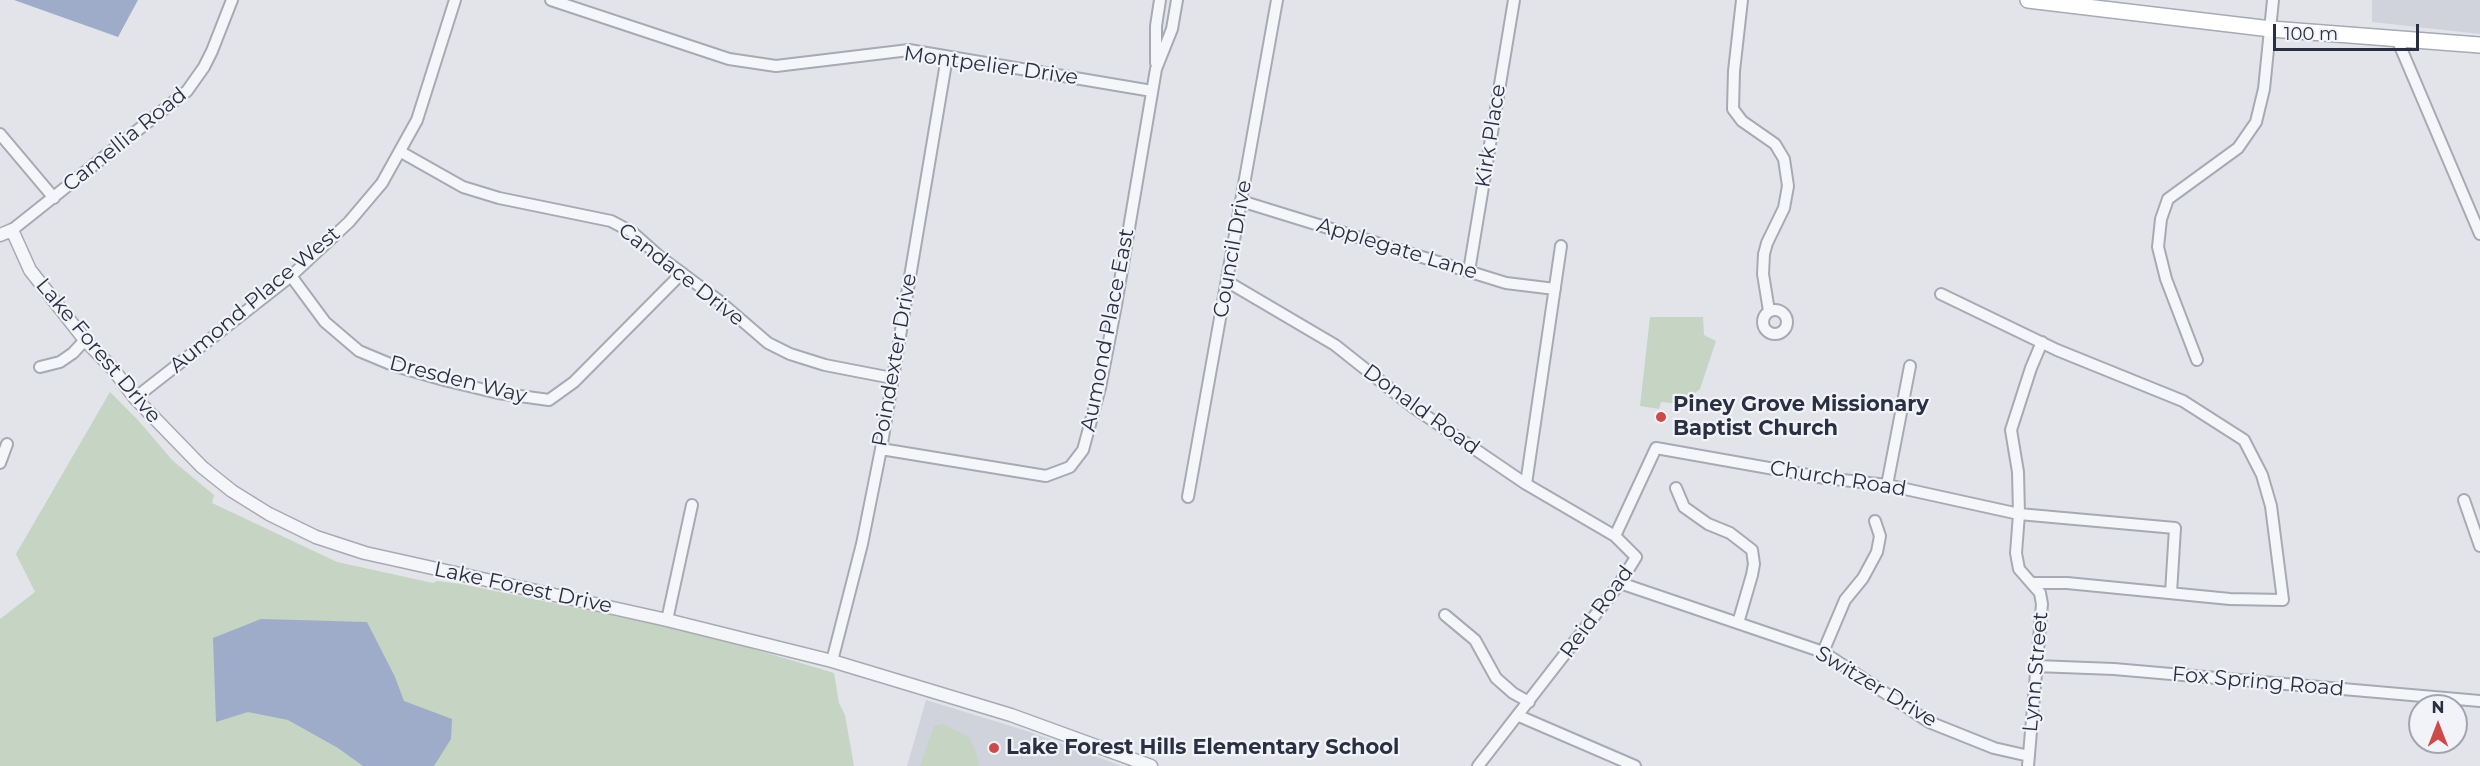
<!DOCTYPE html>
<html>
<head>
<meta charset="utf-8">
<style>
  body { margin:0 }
  #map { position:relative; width:2480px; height:766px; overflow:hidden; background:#e2e4ea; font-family:Montserrat,sans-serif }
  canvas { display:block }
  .north { position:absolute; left:2408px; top:694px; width:60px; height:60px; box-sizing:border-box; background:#f2f3f8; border:2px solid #a2a5af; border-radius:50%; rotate:0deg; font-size:16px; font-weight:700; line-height:24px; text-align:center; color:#2a2f42 }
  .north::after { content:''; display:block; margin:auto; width:21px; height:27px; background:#cd4a4a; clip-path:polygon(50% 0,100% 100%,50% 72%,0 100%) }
  .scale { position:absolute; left:2273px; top:24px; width:146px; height:27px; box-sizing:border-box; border:3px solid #2a2f42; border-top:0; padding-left:8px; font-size:18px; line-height:21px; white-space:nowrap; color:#2a2f42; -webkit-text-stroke:4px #f2f3f8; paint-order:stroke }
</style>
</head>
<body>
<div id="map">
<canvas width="2480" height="766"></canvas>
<div class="north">N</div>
<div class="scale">100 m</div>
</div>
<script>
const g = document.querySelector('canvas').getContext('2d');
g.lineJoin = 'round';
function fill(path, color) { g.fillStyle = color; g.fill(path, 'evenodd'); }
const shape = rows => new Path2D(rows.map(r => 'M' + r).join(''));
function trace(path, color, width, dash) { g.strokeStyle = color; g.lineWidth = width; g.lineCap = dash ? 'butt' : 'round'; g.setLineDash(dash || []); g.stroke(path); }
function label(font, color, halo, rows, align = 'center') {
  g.font = font + ' Montserrat,sans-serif'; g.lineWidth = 4.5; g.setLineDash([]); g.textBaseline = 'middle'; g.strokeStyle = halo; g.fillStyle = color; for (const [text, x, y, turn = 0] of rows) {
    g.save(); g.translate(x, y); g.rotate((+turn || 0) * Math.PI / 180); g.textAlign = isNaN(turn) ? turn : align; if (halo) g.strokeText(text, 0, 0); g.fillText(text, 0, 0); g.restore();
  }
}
fill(shape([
  [2372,0,2480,0,2480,34,2372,22],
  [926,700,1027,731,1122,766,907,766]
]), '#d0d3dc');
fill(shape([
  [1650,317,1703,317,1704,335,1716,341,1700,389,1680,404,1661,402,1659,409,1640,406],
  [110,392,137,419,173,461,214,495,212,503,337,562,433,583,437,581,461,584,707,635,834,673,839,703,845,715,854,766,0,766,0,619,35,592,16,554],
  [943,724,969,737,975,749,979,766,920,766,934,726]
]), '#c5d4c3');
fill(shape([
  [14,0,138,0,118,37],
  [261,619,367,622,395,677,404,701,452,719,451,739,434,766,363,766,338,748,288,720,248,712,216,722,213,638]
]), '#9eacca');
const minor = shape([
  [551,0,729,59,776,66,909,50,1152,91],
  [1742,0,1734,71,1733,109,1742,121,1775,144,1784,159,1788,186,1784,208,1767,243,1764,254,1763,274,1769,311],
  [2397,39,2480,234],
  [1156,63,1156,26,1160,0],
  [0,134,54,198],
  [401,152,463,187,499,198,611,221,632,232,659,256,718,300,768,343,790,354,825,365,892,378],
  [1241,201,1506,283,1555,289],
  [12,230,187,91,204,67,212,51,232,0],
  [1469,271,1514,0],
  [291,276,325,322,359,351,395,366,444,380,498,393,549,400,574,382,682,273],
  [1228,282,1335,345,1413,407,1526,484,1615,536],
  [1941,294,2057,350,2183,401,2244,440,2262,475,2271,506,2283,600,2230,599,2067,583,2032,583],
  '1763 322a12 12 0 1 1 24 0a12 12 0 1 1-24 0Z',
  [2197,360,2166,279,2158,247,2161,219,2168,199,2238,148,2256,122,2264,89,2273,0],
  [40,367,60,362,73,353,85,340],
  [135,398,291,276,349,222,382,183,417,120,455,0],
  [881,449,1046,476,1070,467,1083,450,1100,388,1116,305,1156,69,1172,29,1177,0],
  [0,463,7,444],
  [1526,484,1561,246],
  [1887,485,1910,366],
  [1676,488,1684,507,1708,524,1730,533,1752,550,1754,564,1752,575,1738,623],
  [1188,497,1277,0],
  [2464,500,2480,546],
  [1620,583,1823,652,1929,722,1994,748,2029,756],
  [1445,615,1475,640,1496,678,1513,693,1529,702],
  [667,620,692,505],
  [1823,652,1845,600,1863,578,1877,552,1880,536,1875,521],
  [832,661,862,544,881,449,947,57],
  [2036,666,2114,669,2480,701],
  [1519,716,1635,766],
  [1478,766,1620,583,1636,557,1615,536,1656,448,1825,478,1887,485,2019,514,2175,528,2171,593],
  [2028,766,2042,604,2040,593,2019,569,2016,553,2019,514,2018,472,2011,430,2031,368,2042,342]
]);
const tertiary = shape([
  [0,235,12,230,30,270,85,340,113,369,135,398,202,467,232,491,269,514,316,537,365,553,667,620,832,661,1011,715,1151,766]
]);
const secondary = shape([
  [2028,0,2271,29,2480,45]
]);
trace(minor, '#a7aab4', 14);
trace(tertiary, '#a7aab4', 15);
trace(secondary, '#a7aab4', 18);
trace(minor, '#f5f6f9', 10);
trace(tertiary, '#f5f6f9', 12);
trace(secondary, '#fff', 15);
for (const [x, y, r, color] of [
  [1661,417,6,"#cd4a4a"],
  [994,748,6,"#cd4a4a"]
]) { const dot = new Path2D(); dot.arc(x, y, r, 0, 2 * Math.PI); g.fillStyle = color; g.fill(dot); trace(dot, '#f2f3f8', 2); }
label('21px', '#2a2f42', '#f2f3f8', [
  ["Montpelier Drive",991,66,8],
  ["Kirk Place",1491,136,-81],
  ["Camellia Road",125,140,-39],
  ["Council Drive",1233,249,-80],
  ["Applegate Lane",1397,249,17],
  ["Candace Drive",681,275,38],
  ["Aumond Place West",255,300,-40],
  ["Aumond Place East",1108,330,-79],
  ["Lake Forest Drive",98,351,50],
  ["Poindexter Drive",895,360,-80],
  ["Dresden Way",458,380,14],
  ["Donald Road",1421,410,36],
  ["Church Road",1838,479,9],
  ["Lake Forest Drive",523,588,12],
  ["Reid Road",1597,612,-54],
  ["Lynn Street",2036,672,-85],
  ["Fox Spring Road",2258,682,5],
  ["Switzer Drive",1876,687,31]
]);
label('bold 21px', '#2a2f42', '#f2f3f8', [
  ["Piney Grove Missionary",1673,405],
  ["Baptist Church",1673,429],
  ["Lake Forest Hills Elementary School",1006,748]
], 'left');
</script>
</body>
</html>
